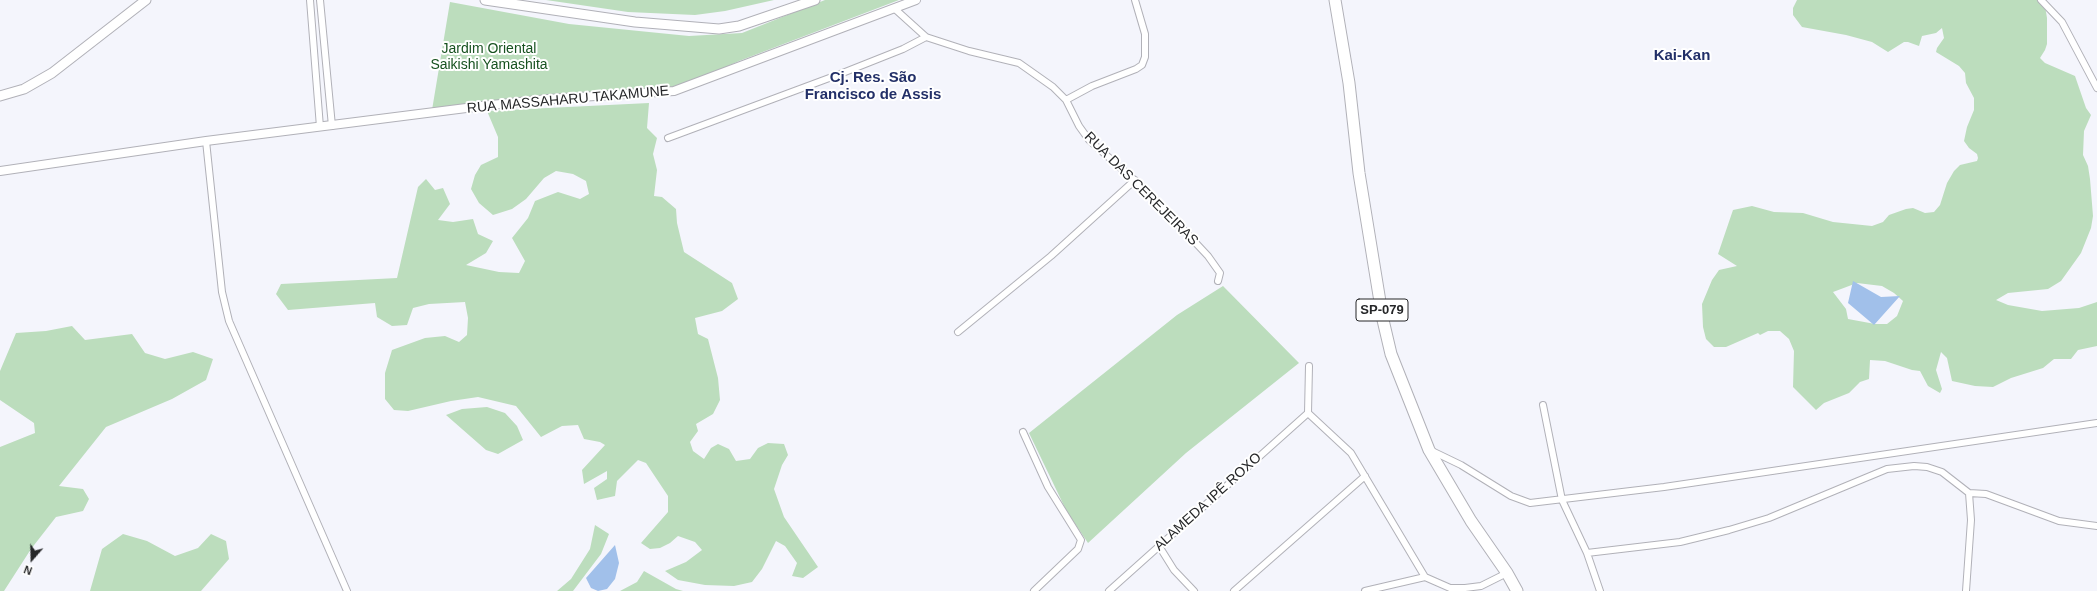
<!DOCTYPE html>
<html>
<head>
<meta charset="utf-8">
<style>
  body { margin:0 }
  #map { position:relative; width:2097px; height:591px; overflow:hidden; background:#f4f5fc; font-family:Arial,sans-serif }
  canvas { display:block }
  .north { position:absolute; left:12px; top:539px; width:40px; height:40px; -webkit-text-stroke:3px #fff; paint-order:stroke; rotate:200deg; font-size:11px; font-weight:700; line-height:16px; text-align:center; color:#262729 }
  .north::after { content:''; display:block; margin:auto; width:14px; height:18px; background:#262729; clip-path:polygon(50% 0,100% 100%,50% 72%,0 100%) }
</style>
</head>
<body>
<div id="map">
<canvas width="2097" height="591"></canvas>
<div class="north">N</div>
</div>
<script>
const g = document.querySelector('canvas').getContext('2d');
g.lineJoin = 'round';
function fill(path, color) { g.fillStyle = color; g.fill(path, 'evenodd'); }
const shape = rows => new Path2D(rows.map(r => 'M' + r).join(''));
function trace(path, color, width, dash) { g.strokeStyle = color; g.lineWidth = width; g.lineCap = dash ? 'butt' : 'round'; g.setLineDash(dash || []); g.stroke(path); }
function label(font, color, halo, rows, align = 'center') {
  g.font = font + ' Arial,sans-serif'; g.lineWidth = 4; g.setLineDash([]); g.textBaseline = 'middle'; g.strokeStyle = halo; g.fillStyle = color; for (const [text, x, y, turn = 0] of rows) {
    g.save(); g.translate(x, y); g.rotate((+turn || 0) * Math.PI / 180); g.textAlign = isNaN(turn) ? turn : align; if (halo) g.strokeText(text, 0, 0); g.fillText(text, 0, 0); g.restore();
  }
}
fill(shape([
  [546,0,774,0,725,11,695,15,628,12],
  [825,0,899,0,739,61,675,90,432,110,450,2,569,24,689,36,742,33],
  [1797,0,2044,0,2047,18,2047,44,2045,50,2040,58,2045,63,2075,76,2086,108,2091,115,2084,131,2083,155,2088,166,2090,179,2093,216,2091,228,2081,253,2061,281,2048,289,2008,293,1996,300,2008,305,2042,311,2079,308,2097,302,2097,346,2078,350,2071,359,2054,359,2043,368,2011,378,1993,387,1975,386,1952,381,1947,358,1941,352,1936,370,1942,389,1940,393,1928,386,1920,371,1912,370,1885,361,1870,360,1869,379,1860,382,1849,393,1824,403,1816,410,1793,387,1794,351,1789,339,1780,331,1768,331,1760,335,1758,333,1726,347,1714,347,1706,339,1703,327,1702,304,1712,280,1719,270,1737,266,1718,254,1733,210,1752,206,1774,212,1803,213,1833,222,1872,226,1883,222,1889,215,1906,209,1913,208,1925,213,1934,212,1940,205,1947,183,1954,171,1960,165,1977,161,1978,158,1977,154,1969,148,1964,141,1967,127,1974,110,1974,98,1966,83,1965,73,1959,66,1936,52,1937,48,1944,38,1942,28,1936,33,1922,36,1919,46,1908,42,1904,42,1888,52,1872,42,1846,35,1802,27,1793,15,1793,8],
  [1857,283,1882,286,1894,293,1903,301,1897,316,1887,324,1875,324,1848,319,1846,309,1833,292],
  [649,103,647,128,657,138,653,154,657,170,654,196,662,197,676,209,677,223,684,252,732,283,738,299,722,311,695,318,698,334,708,339,718,378,720,400,713,414,696,424,698,431,690,442,693,451,704,459,711,448,718,444,729,449,736,461,750,459,758,448,768,443,784,444,788,455,782,465,774,489,784,517,818,567,803,578,792,576,797,563,785,546,776,541,762,569,752,582,734,586,705,585,678,580,665,571,686,562,702,550,695,542,678,536,670,543,660,548,650,549,641,543,668,512,668,496,646,463,638,460,617,481,615,496,597,500,594,488,607,479,607,471,584,484,582,470,605,445,600,442,584,439,578,425,562,426,541,437,516,406,478,397,451,401,408,411,394,410,385,399,385,373,392,350,425,338,445,336,459,342,467,335,468,318,465,302,429,304,413,308,407,325,392,326,377,317,375,303,288,310,276,294,281,284,397,278,418,187,426,179,435,190,443,188,450,204,438,220,453,222,473,219,478,234,493,241,486,253,466,265,499,272,519,273,525,261,512,238,528,218,535,201,558,192,580,199,589,194,586,181,573,174,556,171,544,178,526,199,512,209,493,215,479,203,471,189,475,175,481,165,498,157,498,137,487,111],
  [1223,286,1299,363,1186,453,1088,543,1067,512,1029,433,1177,315],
  [72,326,85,340,132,334,145,353,165,359,193,352,213,359,206,380,172,399,106,427,59,486,83,489,89,499,83,511,56,517,31,549,4,591,0,591,0,447,35,433,34,423,0,400,0,371,16,333,46,331],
  [487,407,505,413,517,426,523,440,498,454,486,450,446,415,462,409],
  [595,525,609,534,601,554,573,591,557,591,571,579,590,549],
  [123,534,147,541,175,556,198,548,211,534,226,541,229,559,201,591,90,591,102,549],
  [644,571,676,589,683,591,620,591,637,582]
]), '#bcddbd');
fill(shape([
  [1853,281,1881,297,1900,296,1874,325,1848,303],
  [615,545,619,563,615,579,607,589,598,591,591,588,586,578]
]), '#a1c0ea');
const minor = shape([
  [310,0,320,127],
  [320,0,332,126],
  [2041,0,2062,22,2097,88],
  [895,9,926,37,969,51,1019,63,1053,87,1066,100,1079,126,1089,140,1148,192,1208,256,1220,273,1218,281],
  [1066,100,1092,86,1136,69,1142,65,1145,57,1145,34,1135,0],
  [668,138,840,74,903,49,926,37],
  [206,141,222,292,229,321,347,591],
  [958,332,1051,256,1135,180],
  [1309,366,1308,413,1351,453,1425,577],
  [1543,405,1562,500,1587,553,1600,591],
  [1023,432,1048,487,1081,540,1078,549,1034,591],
  [1432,451,1461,465,1511,496,1530,503,1664,487,2097,423],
  [1969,493,1986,494,2059,521,2097,526],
  [1159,546,1174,570,1194,591],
  [1587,553,1680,542,1729,530,1769,518,1887,469,1914,466,1927,467,1942,472,1969,493,1971,520,1966,591],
  [1109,591,1308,413],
  [1234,591,1365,476],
  [1365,591,1425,577,1450,588,1465,588,1481,586,1507,573]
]);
const tertiary = shape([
  [0,171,206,141,482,106,548,99,674,91,916,0]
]);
const secondary = shape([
  [485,0,635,22,719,29,739,26,815,0],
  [0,96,24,89,52,73,146,0]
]);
const trunk = shape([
  [1335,0,1349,83,1359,173,1383,320,1391,354,1429,450,1471,521,1507,573,1517,591]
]);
trace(minor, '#b1b1b8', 8);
trace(tertiary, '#b1b1b8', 10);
trace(secondary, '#b1b1b8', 11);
trace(trunk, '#b1b1b8', 13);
trace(minor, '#fff', 6);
trace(tertiary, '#fff', 8);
trace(secondary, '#fff', 9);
trace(trunk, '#fff', 11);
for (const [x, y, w] of [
  [1382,310,52]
]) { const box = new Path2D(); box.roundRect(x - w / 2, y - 11, w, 22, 3); g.fillStyle = '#fff'; g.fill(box); trace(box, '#262729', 1); }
label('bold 13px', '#262729', null, [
  ["SP-079",1382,310]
]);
label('14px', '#16511f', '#fff', [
  ["Jardim Oriental",489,49],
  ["Saikishi Yamashita",489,65]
]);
label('14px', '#262729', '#fff', [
  ["RUA MASSAHARU TAKAMUNE",568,100,-5],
  ["RUA DAS CEREJEIRAS",1141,189,45],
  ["ALAMEDA IPÊ ROXO",1208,502,-42]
]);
label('bold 15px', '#233068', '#fff', [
  ["Kai-Kan",1682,56],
  ["Cj. Res. São",873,78],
  ["Francisco de Assis",873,95]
]);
</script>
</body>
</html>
